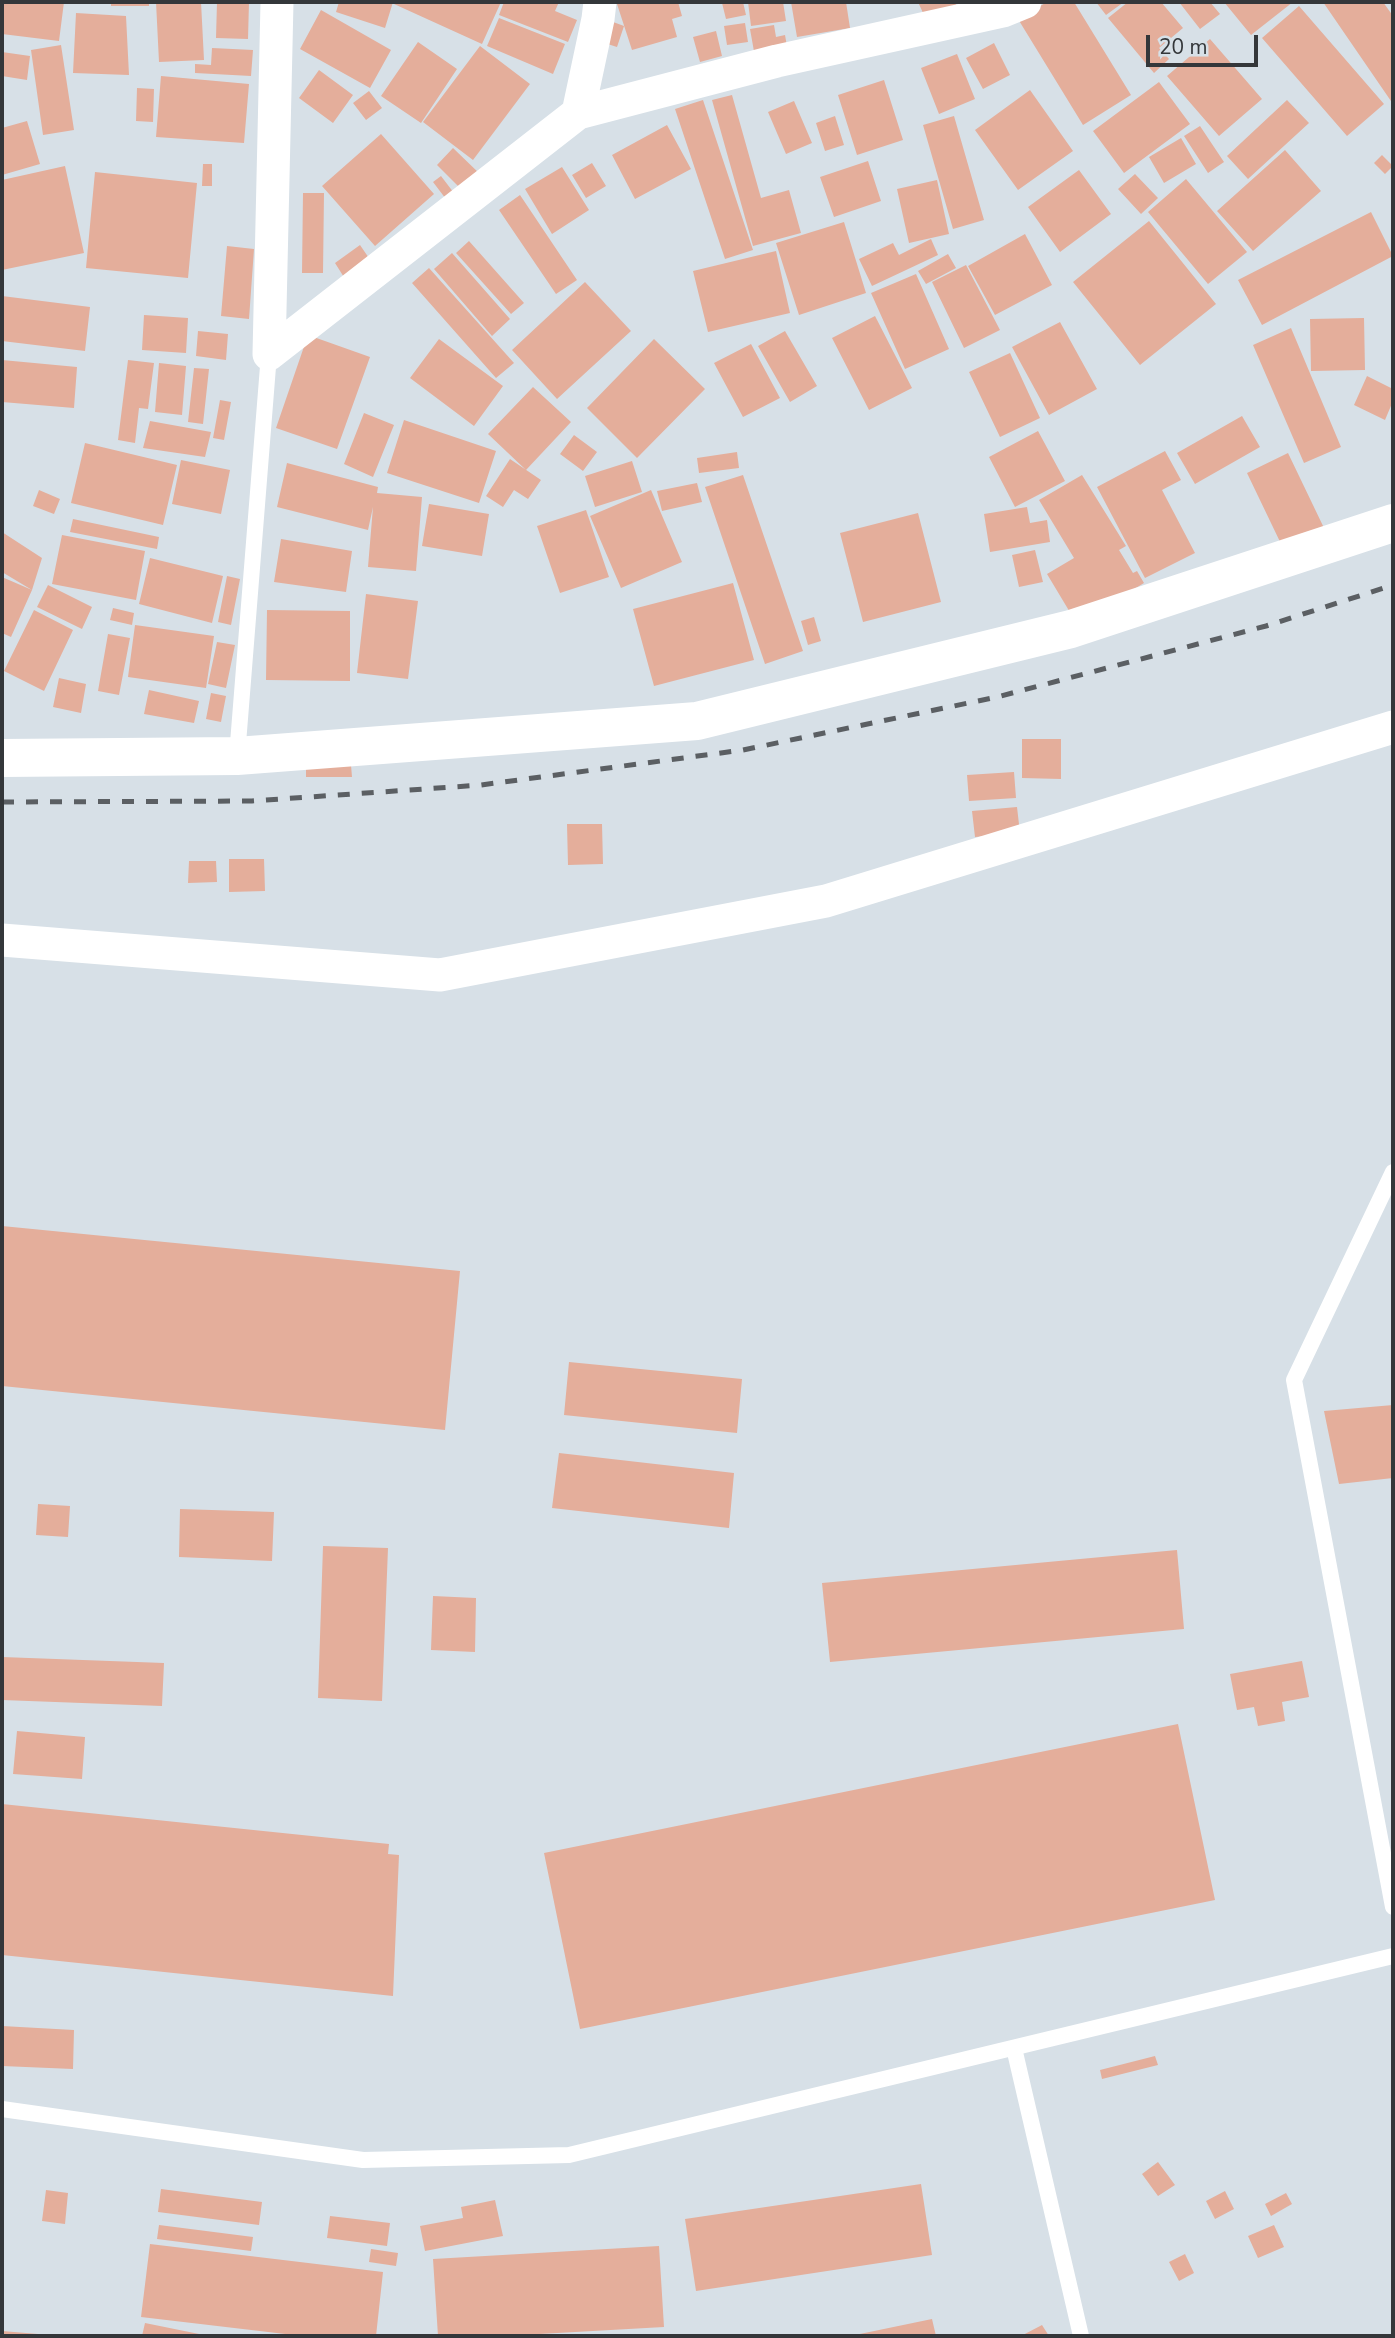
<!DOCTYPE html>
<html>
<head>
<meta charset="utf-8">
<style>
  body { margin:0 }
  #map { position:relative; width:1395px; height:2338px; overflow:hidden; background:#d7e0e7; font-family:"Nunito Sans",sans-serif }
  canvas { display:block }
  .frame { position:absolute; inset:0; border:4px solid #34373a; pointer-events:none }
  .scale { position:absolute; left:1146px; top:35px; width:112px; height:32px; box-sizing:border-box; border:4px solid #34373a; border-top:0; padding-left:9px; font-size:21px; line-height:24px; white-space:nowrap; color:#34373a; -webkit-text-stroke:5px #d7e0e7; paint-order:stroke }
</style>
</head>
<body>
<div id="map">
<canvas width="1395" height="2338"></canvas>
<div class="frame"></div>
<div class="scale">20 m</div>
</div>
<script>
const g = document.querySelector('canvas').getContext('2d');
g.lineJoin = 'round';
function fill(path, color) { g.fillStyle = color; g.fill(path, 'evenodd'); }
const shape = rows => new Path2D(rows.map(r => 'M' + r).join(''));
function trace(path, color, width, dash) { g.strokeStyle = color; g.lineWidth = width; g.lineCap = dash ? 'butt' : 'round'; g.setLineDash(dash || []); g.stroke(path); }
fill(shape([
  [2,2,64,2,59,41,2,34],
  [111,2,149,2,149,6,111,6],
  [156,2,201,2,204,60,159,62],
  [217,2,249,2,248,39,216,38],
  [339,2,393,2,385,28,336,12],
  [395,2,501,2,482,44,394,4],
  [504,2,559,2,555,11,577,20,568,42,499,15],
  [625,2,678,2,682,16,672,19,677,37,632,50,617,4],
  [743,2,746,15,726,19,722,3],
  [748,2,783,2,786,21,751,26],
  [791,2,846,2,850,28,797,37],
  [918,2,955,2,959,12,929,26],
  [1047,2,1074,2,1131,95,1083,125,1018,19],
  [1096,2,1124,2,1106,15],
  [1128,2,1161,2,1183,28,1159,48,1169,59,1154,73,1108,18],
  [1179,2,1210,2,1220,14,1200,29],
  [1224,2,1293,2,1251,35],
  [1323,2,1383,2,1393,16,1393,104],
  [1299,6,1384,104,1347,136,1262,38],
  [321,10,391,50,370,88,300,49],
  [76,13,126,16,129,75,73,73],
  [499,18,565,44,553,74,487,46],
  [605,19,624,26,617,47,598,41],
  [745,23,748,42,727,45,724,26],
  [774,25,776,37,785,35,788,52,755,57,750,29],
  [716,31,722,56,700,62,693,37],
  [1210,39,1262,99,1219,136,1167,76],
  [418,42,457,69,421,123,381,96],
  [994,43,1010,75,983,89,966,58],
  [61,45,74,130,43,135,31,50],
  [480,46,530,84,473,160,423,122],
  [212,48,253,50,251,76,195,73,195,64,211,65],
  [2,52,30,56,27,80,2,76],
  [957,54,975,99,939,114,921,68],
  [319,70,353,95,333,123,299,98],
  [161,76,249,84,244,143,156,137],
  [884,80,903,140,857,155,838,95],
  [1159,82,1190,124,1124,173,1093,131],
  [137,88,154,89,153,122,136,121],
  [1030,90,1073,151,1018,190,975,130],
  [369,91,382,108,366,120,353,103],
  [732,95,761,198,789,190,801,233,753,246,712,100],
  [703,100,753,250,725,259,675,109],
  [1287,100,1309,123,1248,179,1227,156],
  [794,101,812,143,786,154,768,112],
  [835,116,844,145,825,151,816,123],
  [954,116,984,220,953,229,923,125],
  [27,121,40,164,2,175,2,128],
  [667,125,691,169,635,199,612,155],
  [1200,126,1224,162,1208,173,1184,136],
  [381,134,434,194,375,246,322,186],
  [1181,138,1196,164,1164,183,1149,157],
  [453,148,481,175,465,193,437,165],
  [1285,150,1321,191,1253,251,1217,211],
  [1382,155,1393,166,1385,174,1374,163],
  [868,161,881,201,834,217,820,177],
  [592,163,606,186,586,198,572,175],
  [203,164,212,164,212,186,202,186],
  [65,166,84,253,2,270,2,180],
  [562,167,589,210,552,234,525,189],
  [1079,170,1111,214,1060,252,1028,207],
  [95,172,197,183,188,278,86,268],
  [1135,174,1158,198,1141,214,1118,189],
  [441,176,457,197,449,203,433,182],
  [1186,179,1247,252,1208,284,1148,212],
  [937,180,949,234,909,243,897,189],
  [303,193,324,193,323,273,302,273],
  [520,195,577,280,556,294,499,210],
  [1371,212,1393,256,1262,325,1238,280],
  [1149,221,1216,304,1140,365,1073,282],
  [844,222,866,293,799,315,776,243],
  [1025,234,1052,285,995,315,968,266],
  [931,239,938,255,872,286,859,259,893,243,899,255],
  [469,241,524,303,511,314,456,253],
  [360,245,373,264,347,282,335,263],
  [227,246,254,249,249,319,221,316],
  [776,251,790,313,708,332,693,271],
  [452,253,510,319,492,336,434,269],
  [948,254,956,268,926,284,918,271],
  [966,265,1000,330,964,348,932,282],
  [429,268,514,363,496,378,412,283],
  [916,274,949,349,905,369,871,293],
  [585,282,631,331,557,399,512,350],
  [2,296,90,307,85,351,2,341],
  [144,315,188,318,186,353,142,350],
  [875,316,912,388,869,410,832,338],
  [1364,318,1365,370,1311,371,1310,319],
  [1060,322,1097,389,1049,415,1012,347],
  [1291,328,1341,447,1304,463,1253,345],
  [198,331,228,334,226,360,196,356],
  [785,331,817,386,790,402,758,346],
  [308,335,370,357,337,449,276,428],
  [439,339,503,386,474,426,410,378],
  [654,339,705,389,637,458,587,408],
  [751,344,780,398,743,417,714,363],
  [1010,353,1040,418,1000,437,969,372],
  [2,360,77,367,74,408,2,402],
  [128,360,154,363,148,409,139,408,135,443,118,440],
  [159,363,186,366,182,415,155,412],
  [194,368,209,369,203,424,188,422],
  [1367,376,1393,389,1393,401,1385,420,1354,405],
  [533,387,571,422,526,470,488,434],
  [220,400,231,402,224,440,213,438],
  [364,413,394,425,373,477,344,464],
  [1242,416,1260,447,1195,484,1177,453],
  [404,420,496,451,479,503,387,473],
  [150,421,211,432,205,457,143,448],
  [1038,431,1065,481,1015,507,989,457],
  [574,435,597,452,583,471,560,454],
  [85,443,177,465,163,525,71,503],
  [1165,451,1181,480,1162,490,1195,553,1145,578,1097,487],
  [737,452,739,468,699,473,697,458],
  [1288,453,1324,528,1283,548,1247,473],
  [510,459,541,480,528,499,514,490,503,507,486,496],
  [181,460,230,470,221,514,172,504],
  [632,461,642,492,595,507,585,476],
  [287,463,378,487,377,493,422,497,416,571,368,567,373,507,368,530,277,507],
  [743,475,803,651,765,664,705,487],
  [1082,475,1126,546,1119,550,1133,573,1137,571,1144,583,1077,624,1047,574,1074,558,1039,500],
  [697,483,702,502,662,511,657,491],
  [39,490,60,499,54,514,33,506],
  [651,490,682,562,621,588,590,516],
  [429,504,489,514,482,556,422,546],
  [1027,507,1030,523,1047,520,1050,542,990,552,984,514],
  [586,510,609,577,560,593,537,526],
  [918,513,941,602,863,622,840,533],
  [73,519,159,537,157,549,70,532],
  [2,532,42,558,32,590,2,572],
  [62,535,145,551,136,600,52,584],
  [281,539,352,551,346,592,274,582],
  [1035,550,1043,582,1019,587,1012,555],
  [150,558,223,576,212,623,139,604],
  [227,576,240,579,231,625,218,622],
  [2,577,32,590,11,637,2,633],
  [733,583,754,660,654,686,633,609],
  [48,585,92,607,82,629,37,607],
  [366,594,418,601,408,679,357,673],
  [113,608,134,613,132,625,110,620],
  [34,610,73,630,44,691,4,671],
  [267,610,350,611,350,681,266,680],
  [814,617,821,641,808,645,801,621],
  [135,625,214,636,206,688,128,677],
  [108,634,130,638,119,695,98,691],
  [217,642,235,645,226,688,208,684],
  [59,678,86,684,81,713,53,707],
  [149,690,199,701,194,723,144,714],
  [211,693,226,696,221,722,206,719],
  [1022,739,1061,739,1061,779,1022,778],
  [351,765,352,777,306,777,306,766],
  [1014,772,1016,798,969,801,967,775],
  [1017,807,1020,833,975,837,972,811],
  [567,824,602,824,603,864,568,865],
  [229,859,264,859,265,891,229,892],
  [189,861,216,861,217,882,188,883],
  [2,1226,460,1271,445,1430,2,1386],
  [569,1362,742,1379,737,1433,564,1415],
  [1393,1405,1393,1478,1339,1484,1324,1411],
  [559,1453,734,1473,729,1528,552,1508],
  [38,1504,70,1506,68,1537,36,1535],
  [180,1509,274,1512,272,1561,179,1557],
  [323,1546,388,1548,382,1701,318,1698],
  [1177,1550,1184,1629,830,1662,822,1583],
  [433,1596,476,1598,475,1652,431,1650],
  [2,1657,164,1663,162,1706,2,1700],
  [1302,1661,1309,1697,1282,1702,1285,1721,1258,1726,1254,1707,1237,1710,1230,1674],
  [1178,1724,1215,1900,580,2029,544,1853],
  [17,1731,85,1737,82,1779,13,1774],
  [2,1804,389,1844,388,1854,399,1855,393,1996,2,1955],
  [2,2026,74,2030,73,2069,2,2066],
  [1155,2056,1158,2065,1102,2079,1100,2070],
  [1158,2162,1175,2185,1158,2196,1142,2174],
  [921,2184,932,2255,696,2291,685,2219],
  [161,2189,262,2202,259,2225,158,2212],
  [46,2190,68,2193,65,2224,42,2221],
  [1225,2191,1234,2209,1215,2219,1206,2201],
  [1286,2193,1292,2204,1271,2216,1265,2204],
  [495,2200,503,2236,425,2251,420,2226,463,2218,461,2207],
  [330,2216,390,2223,387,2246,327,2238],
  [159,2225,253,2237,251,2251,157,2239],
  [1274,2225,1284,2247,1258,2258,1248,2236],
  [150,2244,383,2272,376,2336,302,2336,141,2317],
  [659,2246,664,2327,504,2336,438,2336,433,2259],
  [371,2249,398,2253,396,2266,369,2262],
  [1185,2254,1194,2273,1179,2281,1169,2262],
  [932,2319,936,2336,855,2336,855,2335],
  [145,2323,204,2335,204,2336,142,2336],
  [1042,2325,1049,2336,1021,2336],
  [2,2331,38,2334,37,2336,2,2336]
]), '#e4ae9b');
trace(shape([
  [237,756,269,354],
  [1393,1172,1294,1380,1393,1907],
  [1014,2048,1081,2336],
  [2,2109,363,2160,569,2155,1393,1956]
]), '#fff', 16);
trace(shape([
  [578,113,777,61,1003,11,1025,2],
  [269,354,578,113,598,19,600,2],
  [269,354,277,2],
  [2,940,440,975,826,901,1393,727]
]), '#fff', 33);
trace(shape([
  [2,758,237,756,697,721,1071,629,1393,523]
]), '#fff', 38);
trace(shape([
  [2,802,252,801,481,785,743,750,997,697,1266,626,1393,585]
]), '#5b5f63', 5, [12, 12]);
</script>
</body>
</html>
